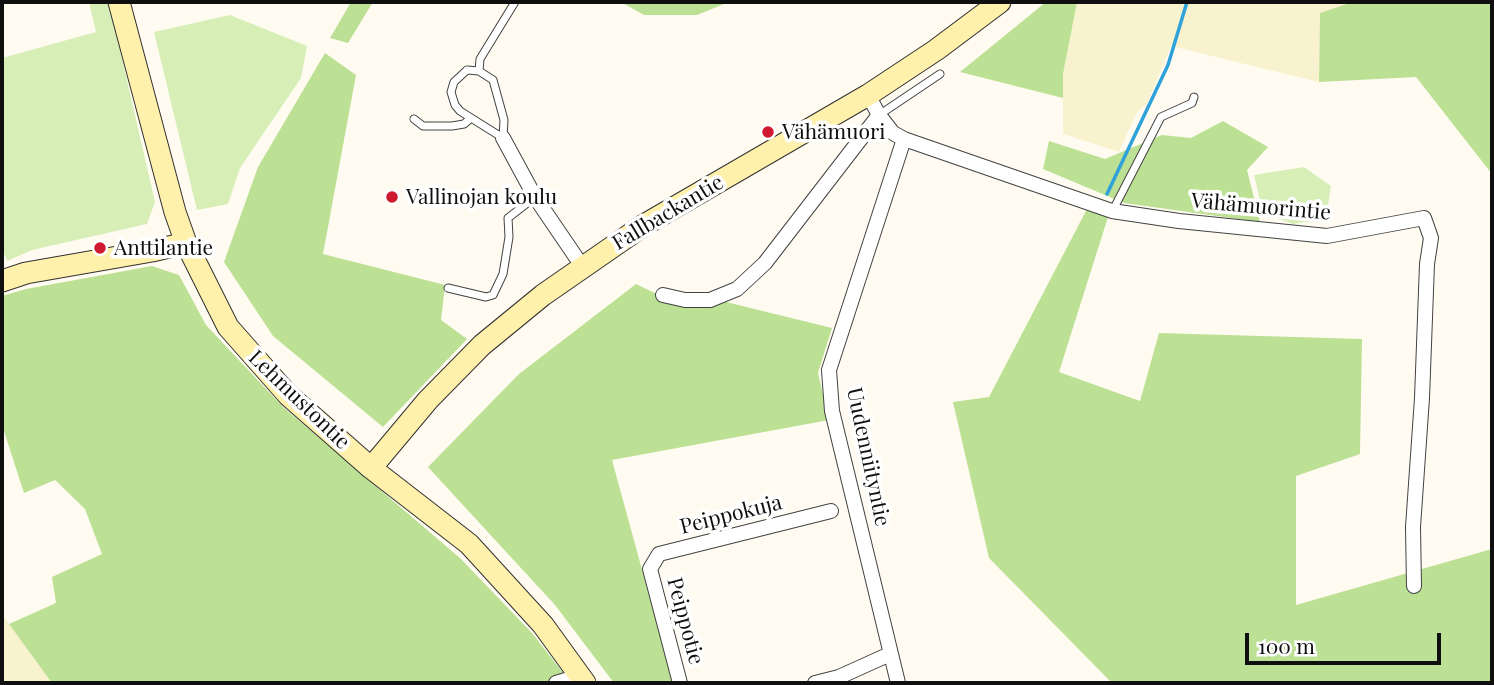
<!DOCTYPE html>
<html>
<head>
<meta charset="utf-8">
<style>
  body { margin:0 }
  #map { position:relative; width:1494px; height:685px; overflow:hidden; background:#fffbf1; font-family:"Playfair Display",serif }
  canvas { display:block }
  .frame { position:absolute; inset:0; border:4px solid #0f0f0f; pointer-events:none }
  .scale { position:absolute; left:1245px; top:633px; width:196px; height:32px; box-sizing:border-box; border:4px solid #0f0f0f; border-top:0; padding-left:9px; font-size:21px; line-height:24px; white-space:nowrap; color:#0f0f0f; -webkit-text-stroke:5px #fff; paint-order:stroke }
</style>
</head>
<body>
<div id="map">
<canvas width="1494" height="685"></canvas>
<div class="frame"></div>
<div class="scale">100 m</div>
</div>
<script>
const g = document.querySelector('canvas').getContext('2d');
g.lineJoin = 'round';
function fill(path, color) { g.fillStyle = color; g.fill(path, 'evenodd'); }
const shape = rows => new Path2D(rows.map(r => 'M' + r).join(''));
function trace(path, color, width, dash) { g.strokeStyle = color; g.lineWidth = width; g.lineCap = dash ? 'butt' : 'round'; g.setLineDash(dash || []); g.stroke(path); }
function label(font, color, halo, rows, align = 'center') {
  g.font = font + ' "Playfair Display",serif'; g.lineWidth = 7; g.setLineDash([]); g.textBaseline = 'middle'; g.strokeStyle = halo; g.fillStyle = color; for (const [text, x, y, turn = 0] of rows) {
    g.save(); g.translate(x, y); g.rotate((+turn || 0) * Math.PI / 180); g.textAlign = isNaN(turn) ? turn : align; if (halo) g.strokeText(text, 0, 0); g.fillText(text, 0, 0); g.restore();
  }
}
fill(shape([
  [1077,2,1353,2,1320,14,1319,82,1171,46,1147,104,1137,112,1119,152,1063,134,1063,74],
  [2,615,9,624,53,683,2,683]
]), '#f8f2ce');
fill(shape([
  [89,2,109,2,155,202,147,224,32,250,7,261,2,248,2,58,96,32],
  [230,15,307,46,301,78,240,168,228,204,197,210,154,32],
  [1304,167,1331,186,1326,218,1293,224,1263,213,1254,175]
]), '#d7eeb6');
fill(shape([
  [351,2,373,2,348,43,330,38],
  [621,2,729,2,697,15,644,15],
  [1046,2,1077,2,1063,74,1063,98,960,72],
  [1353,2,1492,2,1492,174,1416,77,1319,82,1320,13],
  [325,53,356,75,323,254,445,285,441,320,467,339,383,427,273,336,224,262,258,167],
  [1223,121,1268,147,1247,170,1260,222,1124,203,1043,169,1049,141,1105,159,1162,135,1191,138],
  [1087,209,1108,217,1059,372,1140,401,1159,333,1362,339,1360,454,1296,476,1296,605,1492,549,1492,683,1102,683,1110,681,989,558,953,402,989,397],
  [152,266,179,275,206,325,283,407,460,558,532,633,571,683,52,683,9,624,56,603,52,577,102,554,85,509,55,480,24,493,2,425,2,296,26,289],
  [636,284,663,297,718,300,832,328,818,373,829,420,612,460,673,683,614,683,555,605,428,467,519,374]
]), '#bce094');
trace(shape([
  [1107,194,1168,65,1187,2]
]), '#30a2da', 3.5);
const lane = shape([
  [467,70,479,71,493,80,504,120,503,138,460,111,455,105,451,92,454,82,467,70],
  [479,71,480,59,515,2],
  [879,115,940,74],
  [414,119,423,126,452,126,464,124,471,118],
  [1113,210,1161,117,1192,103,1194,97],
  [448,288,486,297,493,295,503,274,509,237,508,218,535,197]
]);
const street = shape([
  [868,95,879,115,893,133,904,139,829,370,832,411,898,683],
  [503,138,535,197,582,266],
  [904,139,1112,211,1179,221,1327,236,1424,218,1431,238,1427,264,1422,398,1413,527,1414,586],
  [663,295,685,300,710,300,737,289,765,263,879,115],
  [556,683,579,676],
  [680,683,650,569,659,554,831,511],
  [815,683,839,677,890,654]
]);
const secondary = shape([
  [119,2,175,212,186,243,228,327,288,395,371,468,469,544,543,625,585,683],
  [2,281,26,273,152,251,186,243],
  [371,468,428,400,482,345,543,295,644,225,868,95,936,50,1000,2]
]);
trace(lane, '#424242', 9);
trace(street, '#424242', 16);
trace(secondary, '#313131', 23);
trace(lane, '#fff', 7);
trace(street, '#fff', 14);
trace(secondary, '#fff0ac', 21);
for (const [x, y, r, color] of [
  [768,132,7,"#ce192e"],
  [392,197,7,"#ce192e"],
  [100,248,7,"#ce192e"]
]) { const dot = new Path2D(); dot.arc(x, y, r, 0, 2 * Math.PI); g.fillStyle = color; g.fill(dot); trace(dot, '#fff', 2.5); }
label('21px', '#0f0f0f', '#fff', [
  ["Vähämuori",782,132],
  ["Vallinojan koulu",406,197],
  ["Anttilantie",114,248]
], 'left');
label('21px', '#0f0f0f', '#fff', [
  ["Vähämuorintie",1261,207,5],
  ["Fallbackantie",668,213,-31],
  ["Lehmustontie",299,400,44],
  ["Uudenniityntie",868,457,78],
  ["Peippokuja",731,515,-14],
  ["Peippotie",685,621,75]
]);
</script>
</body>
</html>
